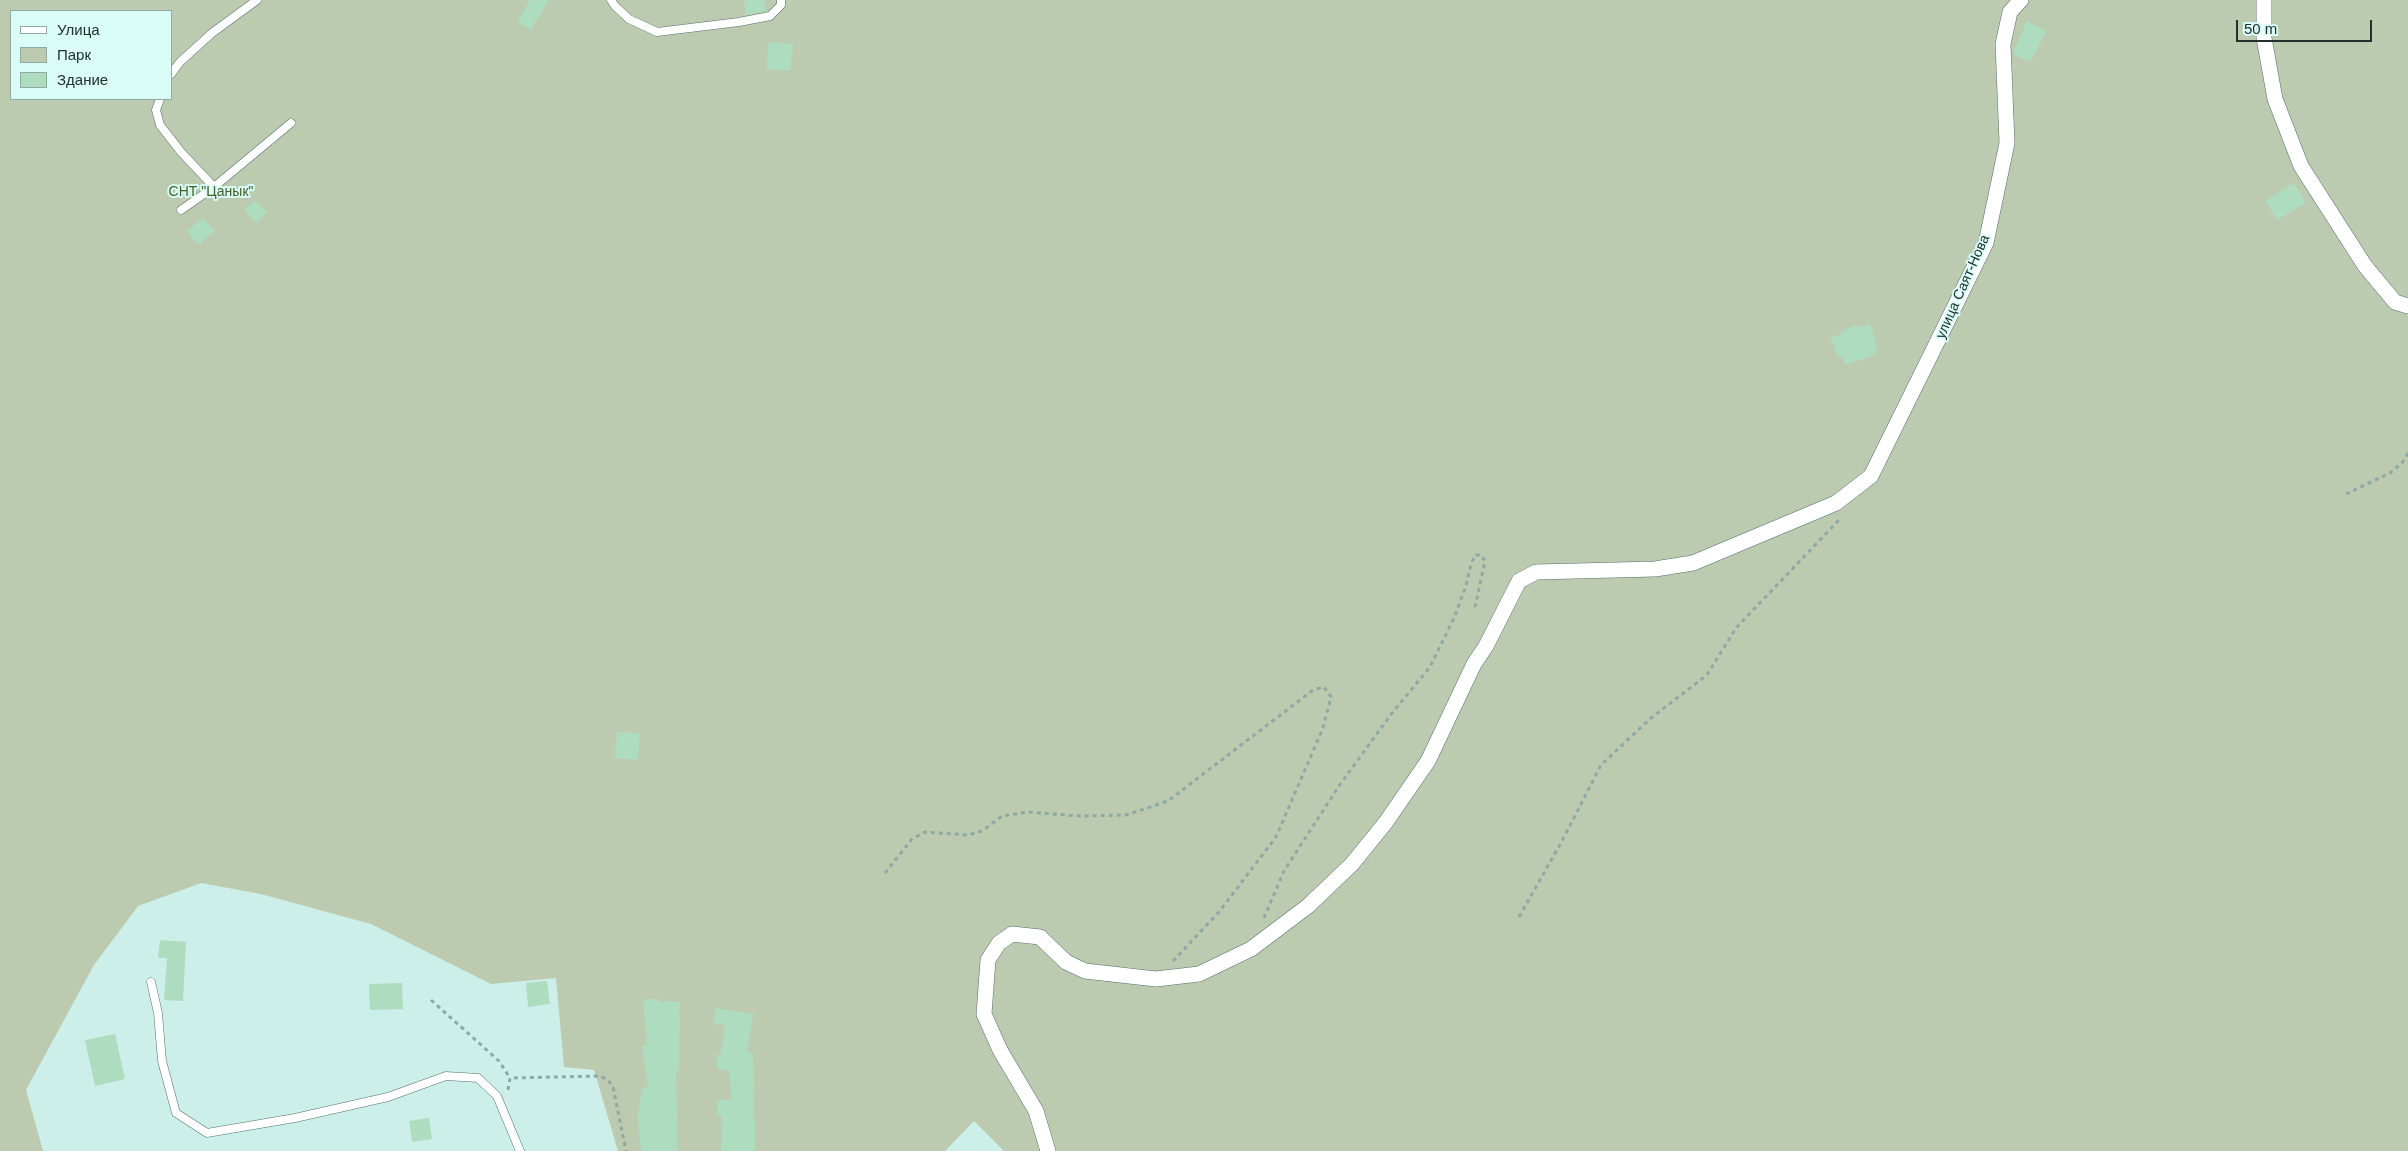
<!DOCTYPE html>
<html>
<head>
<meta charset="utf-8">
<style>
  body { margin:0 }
  #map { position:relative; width:2408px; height:1151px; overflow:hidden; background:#ccefe9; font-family:Arial,sans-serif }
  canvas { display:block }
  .legend { position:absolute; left:10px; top:10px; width:162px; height:90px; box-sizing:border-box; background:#d9fcf6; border:1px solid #90aaa6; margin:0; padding:6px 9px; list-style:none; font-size:15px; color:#22302e }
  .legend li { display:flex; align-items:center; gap:10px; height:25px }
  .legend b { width:25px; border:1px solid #90aaa6 }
  .scale { position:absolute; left:2236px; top:20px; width:136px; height:22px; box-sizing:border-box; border:2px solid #22302e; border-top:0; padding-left:6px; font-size:15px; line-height:18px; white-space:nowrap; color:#22302e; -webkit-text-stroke:4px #d9fcf6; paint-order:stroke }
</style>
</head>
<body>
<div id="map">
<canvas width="2408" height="1151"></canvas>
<ul class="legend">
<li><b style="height:6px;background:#fff"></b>Улица</li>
<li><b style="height:14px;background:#bccab0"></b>Парк</li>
<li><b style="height:14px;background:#aedcbf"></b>Здание</li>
</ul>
<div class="scale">50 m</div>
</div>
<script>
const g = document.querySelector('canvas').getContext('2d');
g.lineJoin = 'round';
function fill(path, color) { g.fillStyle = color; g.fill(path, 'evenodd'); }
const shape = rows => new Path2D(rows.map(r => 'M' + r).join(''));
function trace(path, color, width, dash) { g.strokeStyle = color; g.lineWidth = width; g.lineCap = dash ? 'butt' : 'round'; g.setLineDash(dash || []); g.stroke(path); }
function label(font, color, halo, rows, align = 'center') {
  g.font = font + ' Arial,sans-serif'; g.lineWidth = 4; g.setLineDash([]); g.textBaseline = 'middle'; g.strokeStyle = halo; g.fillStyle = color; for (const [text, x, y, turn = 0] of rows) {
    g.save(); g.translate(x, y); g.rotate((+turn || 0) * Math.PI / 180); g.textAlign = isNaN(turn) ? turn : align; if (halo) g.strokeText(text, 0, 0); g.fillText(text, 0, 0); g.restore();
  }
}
fill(shape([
  [0,0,2408,0,2408,1151,1004,1151,974,1121,945,1151,618,1151,594,1070,564,1067,556,978,491,984,371,924,261,894,201,883,138,906,94,965,26,1090,43,1151,0,1151],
  [11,11,171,11,171,99,11,99]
]), '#bccab0');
fill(shape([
  [530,0,549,0,531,30,517,22],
  [744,0,764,0,766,11,746,15],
  [2027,21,2046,31,2030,62,2013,54],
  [769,42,793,44,791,71,766,69],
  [2294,183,2306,203,2277,220,2265,201],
  [255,200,267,212,256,223,244,210],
  [203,218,215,231,198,245,187,231],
  [1870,324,1878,348,1875,349,1877,354,1845,365,1842,356,1838,358,1831,337,1842,334,1841,331,1857,325,1858,328],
  [617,732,640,733,638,760,615,758],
  [160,940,186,942,183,1001,164,1000,167,958,158,958],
  [547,981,550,1004,528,1007,526,983],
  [402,983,403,1009,370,1010,369,984],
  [643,999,659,999,659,1002,680,1001,679,1071,676,1071,678,1151,641,1151,638,1118,642,1088,648,1088,642,1046,647,1046],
  [716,1008,753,1014,747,1053,753,1052,755,1151,721,1151,722,1115,717,1116,717,1100,731,1100,729,1069,717,1070,716,1055,721,1054,725,1025,713,1024],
  [115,1034,125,1079,95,1086,85,1040],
  [429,1118,432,1139,412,1142,409,1121]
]), '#aedcbf');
const lane = shape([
  [611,0,615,6,629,19,657,32,739,22,770,16,781,5,781,0],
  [171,74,180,62,212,33,257,0],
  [160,99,156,110,160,125,181,152,214,187],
  [181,210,214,187,291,123],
  [151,982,158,1013,162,1061,176,1113,207,1133,295,1118,388,1097,446,1076,478,1078,497,1096,520,1151]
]);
const street = shape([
  [2264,0,2264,38,2275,99,2301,166,2365,266,2395,302,2408,306],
  [1048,1151,1036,1111,1000,1050,984,1014,988,960,999,943,1012,934,1040,937,1066,962,1085,971,1156,979,1199,974,1251,949,1308,906,1352,864,1386,822,1428,761,1474,664,1486,646,1519,581,1536,572,1655,569,1693,563,1836,503,1871,476,1986,243,2007,143,2003,44,2010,12,2021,0]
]);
trace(lane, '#52716c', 9);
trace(street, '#52716c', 16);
trace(shape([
  [2346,494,2390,473,2402,463,2408,453],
  [885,873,912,839,925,832,968,835,982,831,1002,816,1028,812,1080,816,1126,815,1168,801,1313,690,1324,687,1331,697,1323,728,1276,837,1219,912,1173,961],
  [1519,917,1562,841,1601,765,1651,718,1707,675,1736,628,1839,520],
  [1264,918,1284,871,1339,786,1392,713,1430,667,1454,618,1466,586,1471,564,1475,555,1481,555,1485,561,1475,607],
  [431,1000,499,1061,510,1078],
  [508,1090,510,1078,600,1076,608,1080,613,1087,626,1151]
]), '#8ea9a4', 3, [4, 4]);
trace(lane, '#fff', 8);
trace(street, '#fff', 15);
label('14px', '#455f24', '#d9fcf6', [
  ["СНТ \"Цанык\"",211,192]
]);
label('14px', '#22302e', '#d9fcf6', [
  ["улица Саят-Нова",1963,287,-66]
]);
</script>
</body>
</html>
